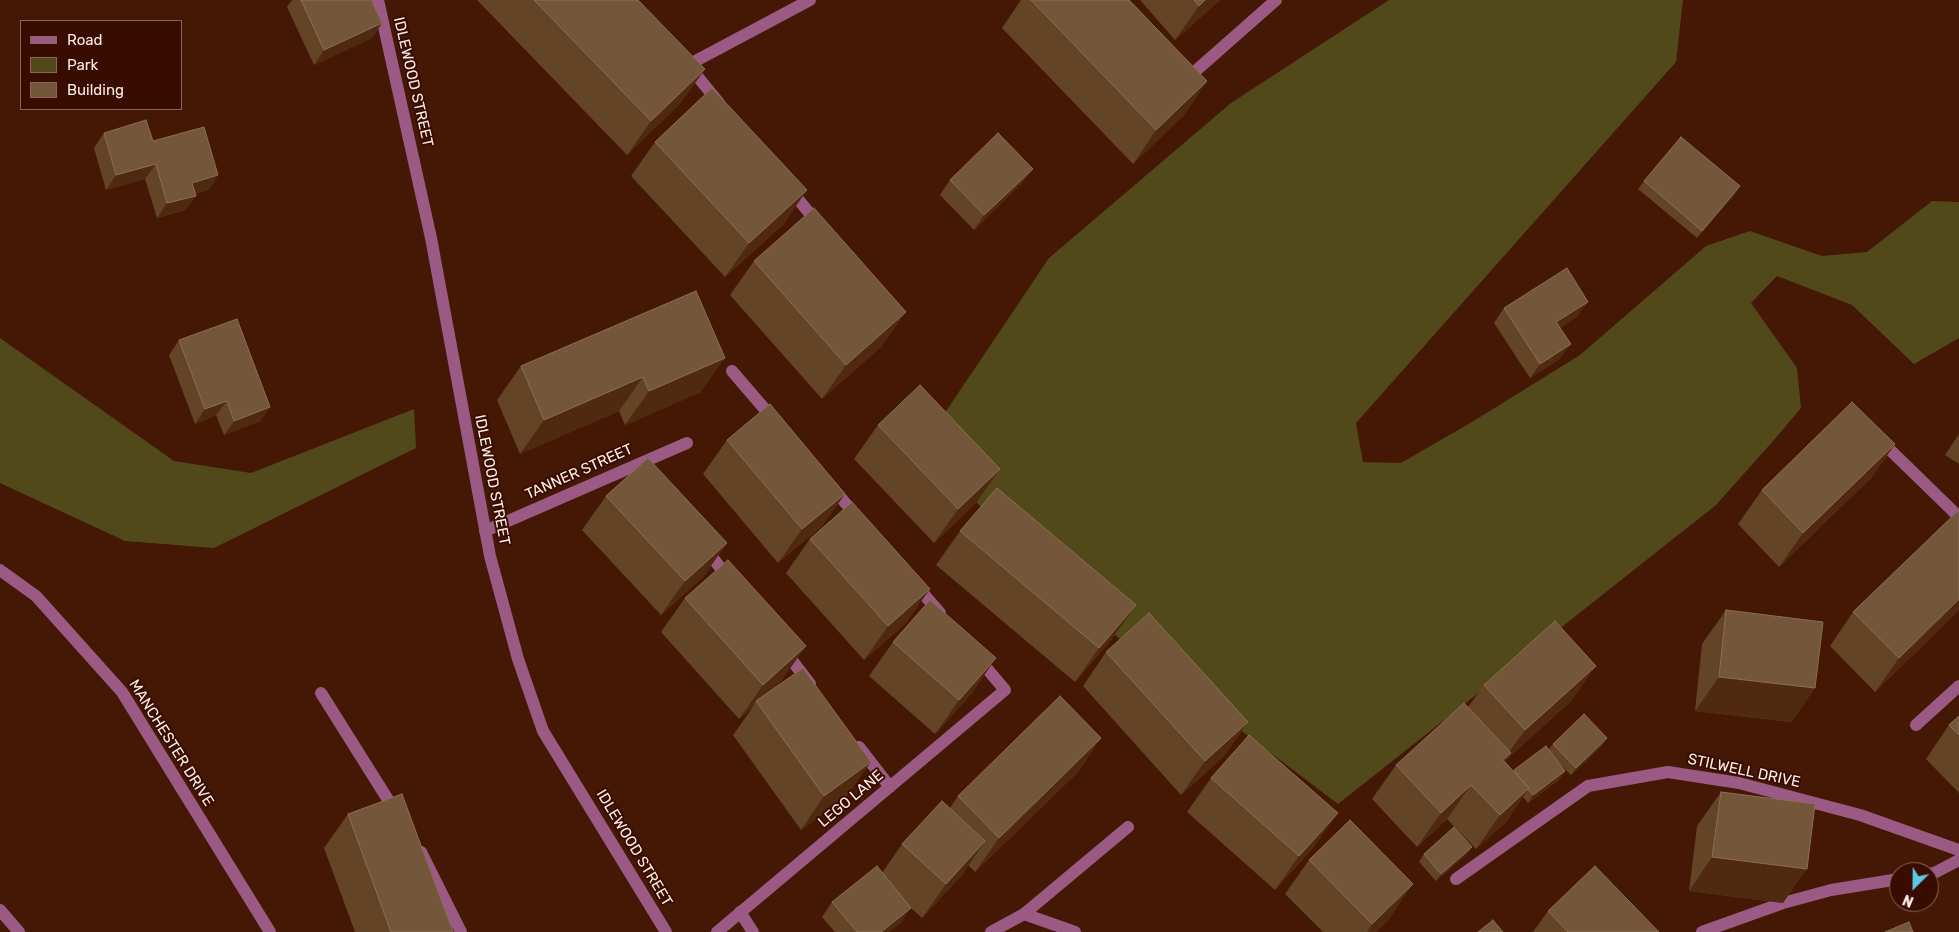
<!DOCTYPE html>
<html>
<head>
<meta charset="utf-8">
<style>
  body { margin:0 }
  #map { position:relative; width:1959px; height:932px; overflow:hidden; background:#451705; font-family:Rubik,sans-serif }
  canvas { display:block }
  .legend { position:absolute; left:20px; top:20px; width:162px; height:90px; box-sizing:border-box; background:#390c00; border:1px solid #87665c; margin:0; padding:6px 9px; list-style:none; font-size:15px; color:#fdede7 }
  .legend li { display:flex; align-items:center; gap:10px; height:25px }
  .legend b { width:25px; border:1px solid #87665c }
  .north { position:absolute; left:1889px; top:862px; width:50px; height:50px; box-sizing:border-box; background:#390c00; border:1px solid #87665c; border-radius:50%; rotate:203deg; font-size:14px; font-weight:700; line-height:20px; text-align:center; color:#fdede7 }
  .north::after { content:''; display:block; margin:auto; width:18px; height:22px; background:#5cc7e8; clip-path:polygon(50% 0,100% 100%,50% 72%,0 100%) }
</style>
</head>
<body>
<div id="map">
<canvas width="1959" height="932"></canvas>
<ul class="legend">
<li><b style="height:6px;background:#9a5a84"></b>Road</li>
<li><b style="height:14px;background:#51491a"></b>Park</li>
<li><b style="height:14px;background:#74563b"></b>Building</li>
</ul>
<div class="north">N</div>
</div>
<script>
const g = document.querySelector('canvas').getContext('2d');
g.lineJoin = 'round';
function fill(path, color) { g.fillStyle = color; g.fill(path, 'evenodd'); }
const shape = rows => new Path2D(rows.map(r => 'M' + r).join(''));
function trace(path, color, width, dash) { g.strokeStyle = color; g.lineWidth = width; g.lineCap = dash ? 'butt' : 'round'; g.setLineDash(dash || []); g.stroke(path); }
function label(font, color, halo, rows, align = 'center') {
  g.font = font + ' Rubik,sans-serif'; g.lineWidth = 4; g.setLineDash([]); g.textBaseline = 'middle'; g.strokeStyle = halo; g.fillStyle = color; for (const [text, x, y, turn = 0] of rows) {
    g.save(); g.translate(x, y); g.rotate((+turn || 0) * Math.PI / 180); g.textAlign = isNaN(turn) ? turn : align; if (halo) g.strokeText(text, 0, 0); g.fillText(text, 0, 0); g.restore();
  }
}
fill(shape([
  [1389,0,1683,0,1676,62,1356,423,1363,462,1401,463,1472,422,1580,355,1706,246,1750,231,1822,256,1867,252,1932,201,1959,202,1959,338,1914,364,1852,305,1777,276,1751,303,1797,368,1801,408,1774,440,1716,505,1338,804,1086,613,977,503,932,432,1049,258,1231,103],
  [0,338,174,461,251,473,414,409,416,448,214,548,125,541,0,483]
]), '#51491a');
trace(shape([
  [688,65,810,0],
  [1916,725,1959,686],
  [1456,879,1588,786,1668,772,1739,783,1860,815,1959,850],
  [740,912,753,932],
  [1024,914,1128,827]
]), '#9a5a84', 12);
trace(shape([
  [378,0,431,238,490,556,518,659,543,731,666,932],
  [689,66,719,103],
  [1184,69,1191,75,1276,0],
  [789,188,819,225],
  [732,371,775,421],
  [1883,443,1959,517],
  [831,486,858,518],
  [485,531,687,443],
  [705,548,729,579],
  [0,570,36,596,122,692,270,932],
  [914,583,940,613],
  [784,650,810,684],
  [321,693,397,814],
  [859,747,890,787],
  [421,852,461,932],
  [1929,874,1934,873,1959,860],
  [0,910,19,932],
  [717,932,1005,690,977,657],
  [991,932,1024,914,1075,932],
  [1702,932,1783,903,1831,890,1899,879]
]), '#9a5a84', 12);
fill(shape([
  [292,0,371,0,382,23,372,38,314,65,287,7],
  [477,0,638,0,681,103,627,155],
  [1021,0,1129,0,1207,81,1184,115,1133,164,1002,28],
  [1140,0,1220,0,1175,40],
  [104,133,218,175,208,190,195,194,196,196,185,210,157,218,145,179,106,190,94,148],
  [655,142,784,224,725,277,631,176],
  [950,180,1022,183,974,230,940,195],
  [1644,181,1735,194,1697,238,1638,189],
  [754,261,882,346,822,399,730,295],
  [696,291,701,392,625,425,619,411,520,454,497,400,521,366],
  [1504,308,1578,316,1560,328,1560,359,1530,378,1494,323],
  [179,340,270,407,260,421,224,435,216,415,195,424,169,355],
  [878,425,1000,469,976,503,934,543,854,459],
  [1959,434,1959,464,1945,455],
  [727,440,845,494,821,527,778,563,703,474],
  [1895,444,1871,478,1779,567,1738,524,1762,490],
  [606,496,727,543,703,577,661,615,582,530],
  [1959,510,1959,610,1875,692,1830,646,1853,612],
  [960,531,1112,639,1075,682,936,565],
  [810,539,906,623,864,660,786,573],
  [685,598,782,680,768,693,847,796,801,830,733,735,753,707,739,719,661,632],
  [1726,610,1815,688,1791,722,1695,711,1702,644],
  [893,642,973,692,935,734,869,676],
  [1106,652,1248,722,1224,756,1181,795,1083,686],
  [1484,685,1572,700,1506,760,1505,762,1513,771,1549,749,1553,744,1607,738,1602,746,1571,775,1559,763,1565,771,1560,779,1528,803,1523,797,1506,822,1476,849,1447,819,1417,847,1372,799,1396,765,1468,707],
  [1959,716,1959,793,1926,759,1949,725],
  [1101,738,1078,772,975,872,968,865,962,875,922,918,909,906,901,923,889,932,835,932,822,917,832,902,882,873,902,844,950,808,958,796],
  [1211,778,1314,847,1275,890,1187,812],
  [1721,792,1783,903,1689,891,1697,826],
  [348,814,453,932,355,932,324,848],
  [1472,847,1466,855,1436,881,1419,862,1424,854],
  [1309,860,1390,918,1376,932,1323,932,1285,894],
  [1548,911,1659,932,1533,932]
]), '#644426');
fill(shape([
  [1205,0,1220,0,1175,40,1199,6],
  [382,23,372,38,314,65,324,50],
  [705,69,681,103,627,155,651,121],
  [1207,81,1184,115,1133,164,1156,130],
  [156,164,145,179,106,190,116,175],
  [1033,169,1022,183,974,230,984,215],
  [218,175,208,190,182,197,192,183],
  [1740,186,1735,194,1697,238,1702,231],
  [807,190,784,224,725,277,749,243],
  [196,196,185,210,157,218,167,203],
  [1588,302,1578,316,1546,337,1556,322],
  [906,312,882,346,822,399,846,365],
  [1571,344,1560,359,1530,378,1540,364],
  [725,358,701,392,625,425,649,391],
  [643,377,619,411,520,454,544,420],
  [227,401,216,415,195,424,205,409],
  [270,407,260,421,224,435,234,421],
  [1895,444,1871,478,1779,567,1803,533],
  [1000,469,976,503,934,543,958,509],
  [845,494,821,527,778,563,802,529],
  [727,543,703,577,661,615,685,581],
  [930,589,906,623,864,660,888,626],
  [1959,599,1959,610,1875,692,1899,658],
  [1136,605,1112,639,1075,682,1099,648],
  [806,646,782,680,757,703,756,701,753,707,739,719,763,685],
  [996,658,973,692,935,734,959,700],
  [1596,666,1572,700,1506,760,1487,787,1503,760,1525,730],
  [1719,677,1815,688,1791,722,1695,711],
  [1248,722,1224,756,1181,795,1205,761],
  [1101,738,1078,772,975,872,999,838],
  [1607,738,1602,746,1571,775,1576,768],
  [871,762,847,796,801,830,824,796],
  [1565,771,1560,779,1528,803,1533,795],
  [1471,785,1447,819,1417,847,1441,813],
  [1529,788,1506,822,1476,849,1500,815],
  [1338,813,1314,847,1275,890,1299,856],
  [985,841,962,875,922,918,946,884],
  [1472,847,1466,855,1436,881,1441,874],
  [1712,857,1807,869,1783,903,1689,891],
  [1413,884,1390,918,1376,932,1367,932,1372,924],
  [911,908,901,923,889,932,881,932]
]), '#502a10');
const building = shape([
  [301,0,371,0,382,23,324,50,301,0],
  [534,0,638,0,705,69,651,121,534,0],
  [1031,0,1129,0,1207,81,1156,130,1031,0],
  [1194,0,1205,0,1199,6,1194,0],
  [712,88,807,190,749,243,655,142,712,88],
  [146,120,153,141,204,127,218,175,192,183,196,196,167,203,156,164,116,175,104,133,146,120],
  [998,133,1033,169,984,215,950,180,998,133],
  [1681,137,1740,186,1702,231,1644,181,1681,137],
  [814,208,906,312,846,365,754,261,814,208],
  [1567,268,1588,302,1556,322,1571,344,1540,364,1504,308,1567,268],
  [696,291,725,358,649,391,643,377,544,420,521,366,696,291],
  [237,319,270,407,234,421,227,401,205,409,179,340,237,319],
  [920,385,1000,469,958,509,878,425,920,385],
  [1852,402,1895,444,1803,533,1762,490,1852,402],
  [770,404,845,494,802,529,727,440,770,404],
  [648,458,727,543,685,581,606,496,648,458],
  [997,488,1136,605,1099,648,960,531,997,488],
  [852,502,930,589,888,626,810,539,852,502],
  [1959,510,1959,599,1899,658,1853,612,1959,510],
  [728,560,806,646,763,685,685,598,728,560],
  [930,600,996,658,959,700,893,642,930,600],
  [1726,610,1823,622,1815,688,1719,677,1726,610],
  [1149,613,1248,722,1205,761,1106,652,1149,613],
  [1555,621,1596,666,1525,730,1484,685,1555,621],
  [803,668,871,762,824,796,756,701,803,668],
  [1060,696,1101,738,999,838,958,796,1060,696],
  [1464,703,1511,753,1503,760,1529,788,1500,815,1471,785,1441,813,1396,765,1464,703],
  [1584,714,1607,738,1576,768,1553,744,1584,714],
  [1959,716,1959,735,1949,725,1959,716],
  [1249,735,1338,813,1299,856,1211,778,1249,735],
  [1546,746,1565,771,1533,795,1528,789,1529,788,1520,778,1514,770,1546,746],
  [1721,792,1815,804,1807,869,1712,857,1721,792],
  [402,794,453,932,391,932,348,814,402,794],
  [942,801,985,841,946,884,902,844,942,801],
  [1350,820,1413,884,1372,924,1309,860,1350,820],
  [1454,827,1472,847,1441,874,1424,854,1454,827],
  [877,866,911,908,881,932,857,932,832,902,877,866],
  [1595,866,1659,932,1568,932,1548,911,1595,866],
  [1493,920,1503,932,1478,932,1493,920],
  [1909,922,1913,932,1885,932,1909,922]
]);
fill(building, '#74563b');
trace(building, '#8a6e56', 1);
label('15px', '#fdede7', '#390c00', [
  ["IDLEWOOD STREET",413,82,77],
  ["TANNER STREET",579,472,-24],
  ["IDLEWOOD STREET",492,480,79],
  ["MANCHESTER DRIVE",171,743,58],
  ["STILWELL DRIVE",1744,771,12],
  ["LEGO LANE",851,799,-40],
  ["IDLEWOOD STREET",634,848,59]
]);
</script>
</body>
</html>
